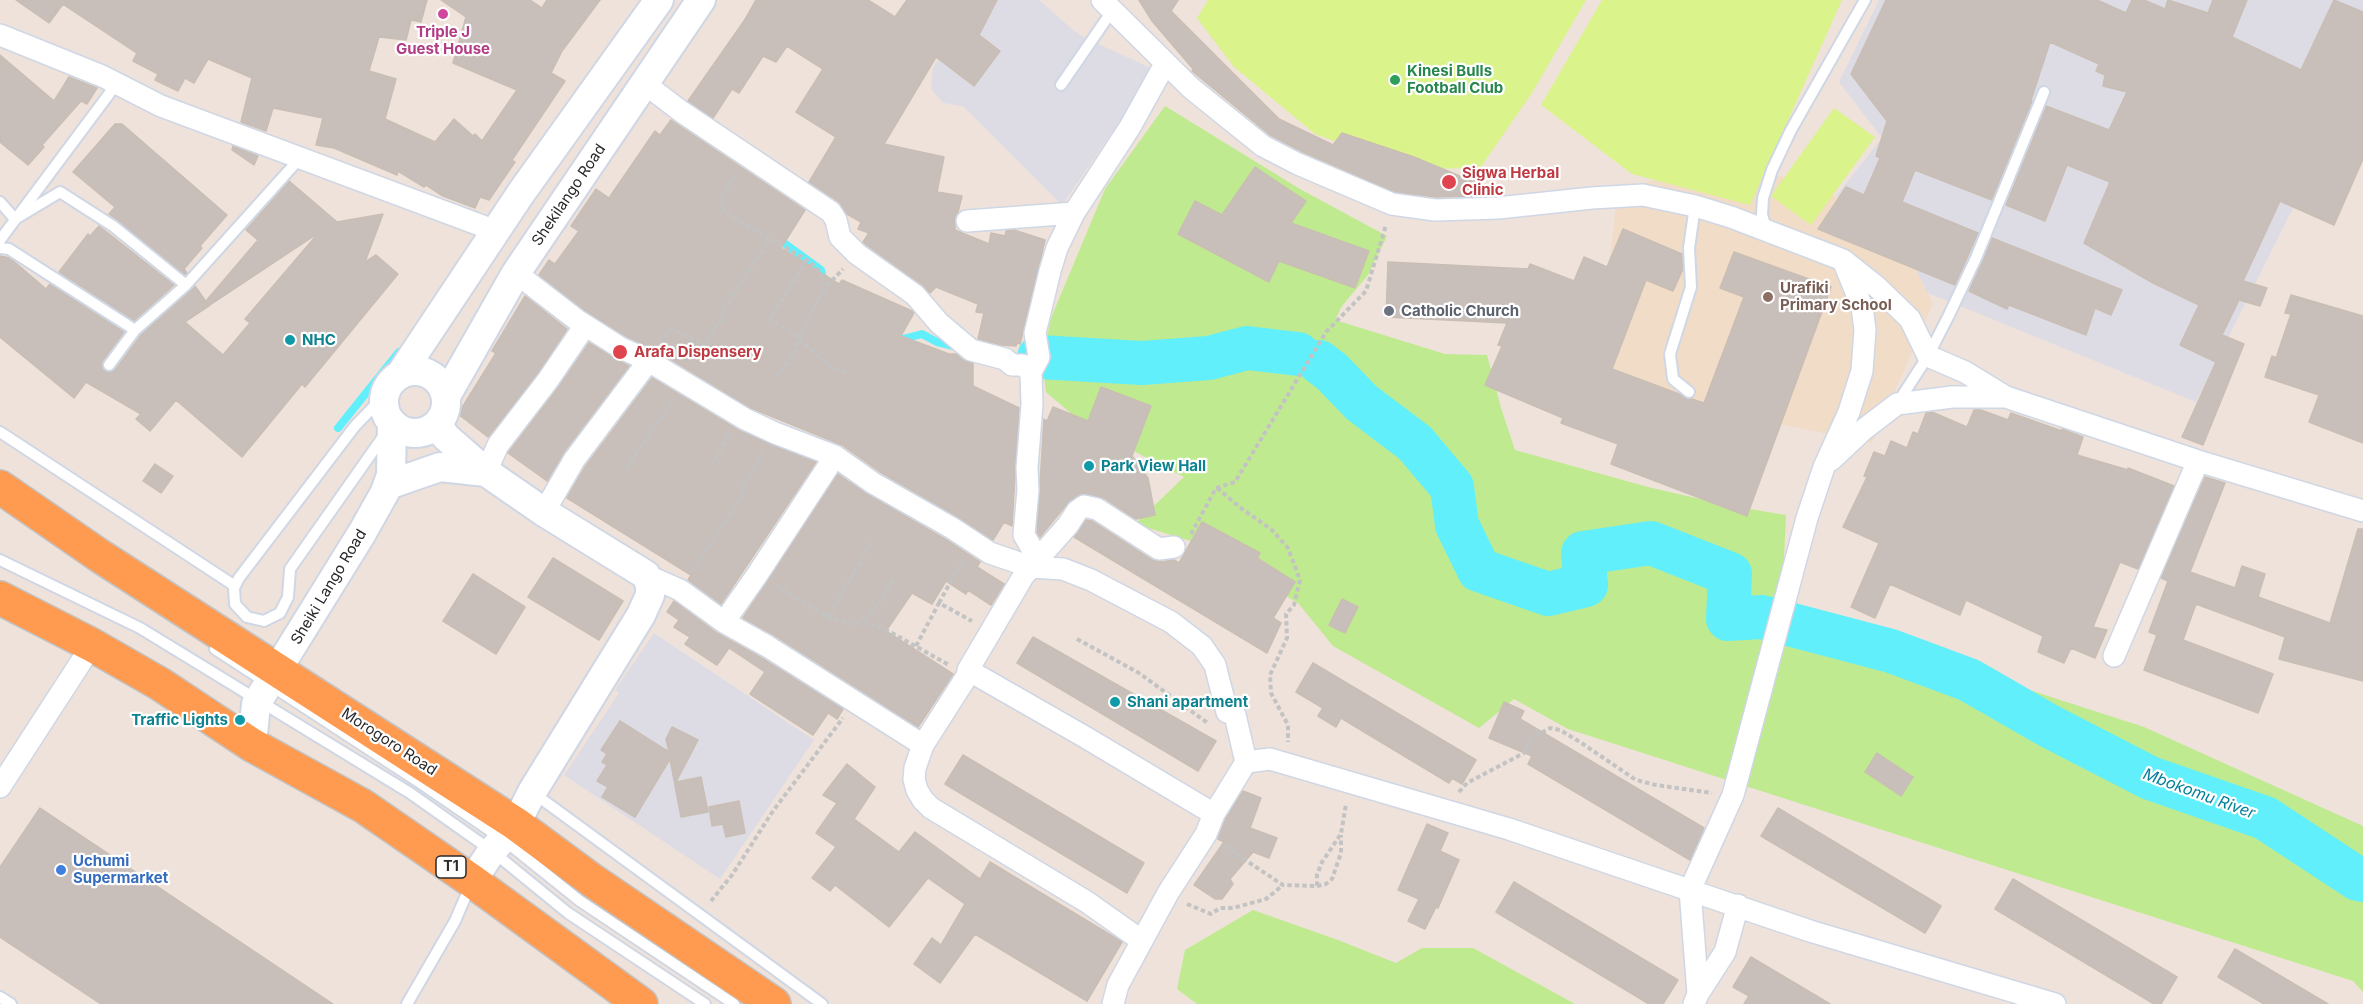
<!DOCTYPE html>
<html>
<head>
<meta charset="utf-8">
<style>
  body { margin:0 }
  canvas { display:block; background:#eee2da }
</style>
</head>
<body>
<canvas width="2363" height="1004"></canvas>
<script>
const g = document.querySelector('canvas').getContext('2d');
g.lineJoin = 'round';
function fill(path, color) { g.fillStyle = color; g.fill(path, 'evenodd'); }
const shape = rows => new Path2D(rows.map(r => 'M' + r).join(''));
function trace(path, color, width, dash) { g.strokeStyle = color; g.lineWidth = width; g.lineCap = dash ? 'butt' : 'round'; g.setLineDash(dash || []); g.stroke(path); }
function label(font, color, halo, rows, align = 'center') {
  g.font = font + ' Inter,sans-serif'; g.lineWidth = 4.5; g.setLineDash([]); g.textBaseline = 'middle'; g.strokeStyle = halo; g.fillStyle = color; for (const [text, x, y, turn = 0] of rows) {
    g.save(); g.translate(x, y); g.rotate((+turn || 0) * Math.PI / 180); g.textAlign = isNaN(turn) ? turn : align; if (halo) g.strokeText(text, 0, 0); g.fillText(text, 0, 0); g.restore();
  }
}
fill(shape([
  [980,0,1039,0,1073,30,1083,37,1155,70,1062,205,963,106,943,103,931,89,933,68],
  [1879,0,2363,0,2363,68,2196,402,1800,241,1882,138,1839,82],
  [654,633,814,740,720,879,564,775,619,693,615,690]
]), '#dddce5');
fill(shape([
  [1732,159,1889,215,1933,304,1872,443,1600,387,1606,289,1618,190]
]), '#f1dcc8');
fill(shape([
  [1165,106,1300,189,1387,236,1368,275,1342,306,1335,320,1445,354,1487,355,1501,408,1515,450,1648,487,1726,505,1786,515,1782,600,1918,654,2144,727,2363,826,2363,992,2353,981,1568,729,1514,699,1479,728,1333,646,1298,603,1194,542,1135,524,1184,477,1124,446,1074,416,1046,392,1042,361,1051,318,1105,189],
  [1253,910,1338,940,1396,963,1422,948,1473,948,1575,1004,1197,1004,1177,989,1185,950]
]), '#c0ea90');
fill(shape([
  [1208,0,1586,0,1532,93,1480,168,1412,169,1315,134,1234,67,1197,18],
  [1602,0,1842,0,1750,205,1632,174,1541,105],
  [1834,108,1875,137,1811,225,1771,196]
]), '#daf38b');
trace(shape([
  [777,238,821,270,824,283],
  [899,340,922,334,937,342,958,347],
  [338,428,399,352]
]), '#61effb', 8);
trace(shape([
  [1039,357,1142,363,1209,358,1247,348,1298,354],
  [1319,362,1332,372,1362,403,1415,443,1452,487,1457,525,1479,570,1548,594,1586,585,1583,553,1651,543,1730,574,1728,619,1762,617,1891,651,1969,680,2049,726,2150,778,2265,818,2358,879,2363,880]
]), '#61effb', 44);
const building = shape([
  [16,0,427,0,421,22,411,20,406,40,379,37,369,71,396,79,385,119,435,142,454,119,473,136,475,134,482,141,517,90,453,63,466,17,441,0,530,0,542,8,547,0,600,0,562,51,551,73,565,81,512,160,515,162,489,200,480,197,475,208,443,196,426,185,424,187,398,171,397,175,334,148,316,145,323,118,273,108,266,131,241,122,252,78,208,59,194,83,185,78,178,91,155,80,158,74,133,61,137,53,63,4,49,23,16,0],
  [756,0,868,0,895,17,907,0,997,0,979,35,1000,51,974,86,936,57,884,144,944,157,937,192,962,196,958,212,955,216,955,230,989,244,991,233,1005,236,1006,231,1014,230,1045,240,1020,344,1017,343,1016,346,1002,345,978,339,984,313,976,312,978,304,936,287,930,293,922,285,865,244,863,242,869,233,858,229,861,222,847,214,838,201,809,182,836,137,796,112,823,69,787,46,776,62,763,56,739,93,732,89,713,118,688,101,744,21,756,0],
  [1139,0,1178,0,1171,11,1279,119,1333,145,1342,133,1414,157,1467,179,1481,180,1481,196,1436,197,1395,192,1303,152,1270,135,1192,71,1194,70,1152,21,1139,0],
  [1886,0,2097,0,2126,13,2132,0,2144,0,2165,9,2168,0,2208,13,2213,0,2247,0,2232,37,2301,70,2334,0,2363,12,2363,159,2334,225,2280,201,2243,281,2267,288,2260,306,2239,300,2222,335,2244,344,2203,445,2182,437,2216,362,2180,345,2199,305,2153,283,2084,243,2110,182,2067,165,2045,221,2006,205,2046,106,2109,130,2127,92,2103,86,2105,75,2096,71,2099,64,2050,42,2031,100,2032,101,1992,200,1915,170,1902,202,1978,233,1955,285,1818,229,1846,187,1864,195,1880,158,1876,156,1887,121,1851,74,1886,0],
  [0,55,54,101,69,77,97,88,87,104,81,101,42,145,44,147,28,165,0,142,0,55],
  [671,120,805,210,781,248,839,284,842,280,912,311,914,313,901,336,949,354,956,354,963,360,973,364,973,386,1019,408,1012,526,1004,522,993,540,958,517,880,472,842,445,751,408,654,349,627,337,584,310,539,275,549,260,555,264,579,231,571,226,596,189,609,198,655,131,660,135,671,120],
  [115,124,122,124,227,215,200,246,202,248,184,269,187,273,185,275,109,214,115,207,73,172,115,124],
  [233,146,258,156,254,165,232,150,233,146],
  [1255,167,1306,201,1291,223,1369,251,1355,288,1279,261,1269,282,1178,234,1195,201,1222,215,1255,167],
  [289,181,337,222,383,214,365,262,376,255,398,274,305,387,302,384,242,457,176,400,150,431,136,419,141,414,86,382,74,398,0,337,0,256,10,258,46,289,50,284,124,332,103,361,102,367,105,371,111,372,115,370,141,335,195,286,209,306,185,322,223,355,250,323,245,319,315,237,314,236,210,305,206,301,258,240,246,230,289,181],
  [99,226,174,285,134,321,59,272,88,234,90,236,99,226],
  [1623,229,1682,254,1683,269,1673,291,1646,280,1612,369,1679,394,1687,399,1692,399,1704,403,1744,297,1720,288,1734,252,1831,287,1747,516,1611,464,1618,444,1561,423,1563,418,1485,385,1502,346,1498,345,1507,323,1386,317,1388,262,1528,269,1530,264,1574,281,1584,257,1607,267,1623,229],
  [1992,238,2122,290,2111,315,2095,308,2086,335,2009,305,2007,309,1969,291,1992,238],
  [2291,295,2363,316,2363,443,2309,422,2319,395,2265,377,2272,356,2276,358,2291,314,2285,313,2291,295],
  [525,296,567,329,538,373,488,437,458,414,496,353,492,351,525,296],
  [589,343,629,366,564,452,547,481,508,453,558,388,589,343],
  [652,378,740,431,816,462,721,604,688,580,691,575,567,498,585,467,652,378],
  [1101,387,1151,406,1132,456,1148,478,1155,515,1136,519,1104,498,1081,494,1067,504,1040,537,1037,532,1044,419,1047,421,1053,407,1088,421,1101,387],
  [1974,410,1981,410,2008,420,2011,413,2062,431,2062,429,2083,437,2077,455,2128,470,2128,468,2174,486,2138,569,2120,562,2093,627,2107,630,2095,658,2071,648,2064,663,2038,652,2043,636,1966,600,1960,615,1890,584,1875,618,1851,607,1879,543,1843,527,1867,477,1864,476,1874,452,1885,456,1891,441,1907,448,1913,432,1918,434,1926,413,1932,412,1967,427,1974,410],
  [155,464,173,476,161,493,143,481,155,464],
  [838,474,867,494,945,539,980,562,977,567,1004,584,991,605,968,590,966,594,946,581,932,604,912,593,886,631,953,674,918,727,774,635,743,618,838,474],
  [2205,477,2225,483,2190,572,2235,588,2242,566,2265,574,2258,597,2330,623,2358,529,2363,529,2363,681,2279,659,2285,637,2196,604,2183,640,2273,674,2258,713,2144,670,2157,635,2149,632,2168,581,2161,578,2205,477],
  [1086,520,1092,521,1152,560,1160,562,1174,560,1179,563,1202,522,1260,553,1257,558,1295,582,1273,618,1281,623,1267,653,1074,537,1086,520],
  [553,558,623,601,599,640,528,597,553,558],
  [473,574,525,607,496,654,443,621,473,574],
  [1342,599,1358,607,1345,633,1329,625,1342,599],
  [674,601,717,633,760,657,843,709,837,719,828,713,813,735,750,694,765,672,729,648,717,665,685,644,690,637,674,627,679,620,667,612,674,601],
  [1033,637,1216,741,1198,771,1017,663,1033,637],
  [1313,663,1476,760,1462,784,1452,778,1449,783,1341,718,1336,727,1318,716,1323,708,1296,692,1313,663],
  [1504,702,1524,711,1520,719,1704,828,1690,860,1528,764,1532,756,1489,738,1504,702],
  [620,721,669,752,666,739,672,727,698,740,676,782,701,777,708,812,681,817,670,759,635,817,602,797,608,787,597,781,607,765,602,762,607,754,601,750,620,721],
  [1877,753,1913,777,1901,796,1865,772,1877,753],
  [963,755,1144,863,1127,893,945,784,963,755],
  [847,764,875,787,854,819,899,852,915,832,980,879,990,862,1122,942,1087,1001,975,934,940,983,914,964,932,938,941,945,965,904,928,878,889,927,835,885,830,891,812,878,836,847,816,833,837,803,823,795,847,764],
  [1243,791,1261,798,1250,828,1277,838,1269,858,1253,852,1230,879,1233,884,1222,899,1215,899,1194,885,1224,842,1218,839,1225,820,1243,791],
  [739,801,745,833,726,837,723,824,712,826,709,807,739,801],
  [40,808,333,1004,101,1004,0,937,0,867,40,808],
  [1778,808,1941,906,1925,933,1761,836,1778,808],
  [1427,824,1448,833,1440,851,1459,860,1438,908,1436,907,1425,929,1408,921,1419,899,1398,890,1427,824],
  [2013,879,2177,977,2161,1004,2154,1004,1995,909,2013,879],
  [1514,882,1678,980,1663,1004,1649,1004,1496,912,1514,882],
  [2235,949,2328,1004,2264,1004,2218,977,2235,949],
  [1751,957,1830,1004,1744,1004,1749,996,1733,987,1751,957]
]);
fill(building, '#c9bfba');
trace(building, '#c9beb4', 1.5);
const service = shape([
  [1061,85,1112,11],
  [0,202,15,219,60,192,113,226,186,285],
  [1767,231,1762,215,1763,198,1772,170,1791,130,1865,0],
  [0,240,109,94,115,83],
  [0,248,9,249,135,330],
  [109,365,135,330,186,285,301,157],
  [1689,392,1673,379,1670,354,1691,287,1689,248,1695,206],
  [384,396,355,426,239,578,234,588,235,604,247,617,264,621,280,613,288,597,290,569,385,434],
  [1897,404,1928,356,1949,315,1976,258,2044,92],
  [0,432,235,586],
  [0,560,140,628,410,793,492,851,568,913,705,1004],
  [215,649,419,782,504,840,580,901,734,1004],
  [532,792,822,1004],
  [0,997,11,1004],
  [407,1004,455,921,471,884]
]);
const minor = shape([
  [1102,0,1191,88,1263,146,1298,164,1392,204,1435,210,1498,208,1592,198,1643,195,1695,206,1731,217,1843,260,1877,287,1910,319,1928,356,1965,372,2006,397,2198,461,2363,511],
  [0,35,102,76,161,106,496,231],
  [645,84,682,112,831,212,836,220,840,237,857,254,915,295,939,323,971,350,1005,359,1012,365,1023,365,1031,372],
  [967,221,1074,213],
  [516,273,577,320,621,348,647,360,745,419,775,433,835,456,873,483,952,528,990,553,1031,567,1063,569,1091,580,1171,622,1202,646,1215,665,1227,712,1235,715,1246,762,1214,814,1206,834,1168,893,1118,985,1113,1004],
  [1831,460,1863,430,1897,404,1952,397,2006,397],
  [486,472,498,445,548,380,582,330],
  [544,512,574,460,644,367],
  [1038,559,1024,535,1028,490,1027,468,1032,404,1031,372,1039,357,1035,333,1050,271,1057,248,1074,213,1130,127,1165,64],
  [646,575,680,590,724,622,767,646,923,745],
  [724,622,757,575,835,456],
  [2114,656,2198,461],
  [968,670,1085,737,1214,814],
  [1246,762,1270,759,1509,829,1810,931,2055,1004],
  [0,787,92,645],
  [1142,941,1087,902,931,808,923,800,917,790,914,779,915,768,923,745,967,676,968,670,1024,575,1068,525,1077,511,1084,506,1097,509,1159,549,1174,547],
  [1698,994,1725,952,1738,905],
  [1694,1004,1698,994,1690,890,1733,795,1807,518,1824,467,1849,412,1862,371,1865,330,1862,307,1843,260]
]);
const secondary = shape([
  '384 402a31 31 0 1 1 62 0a31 31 0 1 1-62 0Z',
  [400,375,521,193,659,0],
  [446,396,516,273,701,0],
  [437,424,446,437,486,472,544,512,646,575,650,585,650,595,641,615,532,792,516,824,492,851,472,881],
  [388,485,440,467,486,472],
  [252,745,256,704,362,533,385,492,391,475,392,424]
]);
const trunk = shape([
  [0,487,100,556,516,824,593,881,774,1004],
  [0,598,92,645,160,684,252,745,363,806,472,881,641,1004]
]);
trace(service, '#cfd7e5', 14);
trace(minor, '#cfd7e5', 24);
trace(secondary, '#cfd7e5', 32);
trace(trunk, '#c3c3c3', 36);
trace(shape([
  [735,175,720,200,724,212,807,260,821,272,821,281,825,288],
  [807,260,771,317,771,320,789,330,830,366,846,373],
  [660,343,673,329,704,346,723,318,722,312,770,240],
  [776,377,795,352,801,331,825,288,843,269],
  [711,466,730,433],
  [626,468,674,400],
  [1217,488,1242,509,1271,529,1288,548,1300,580,1294,605,1286,614,1287,638,1270,675,1271,693,1288,725,1288,742],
  [1191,534,1216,488,1235,482,1326,332,1366,291,1386,225],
  [692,572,743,496,742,489,764,451],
  [776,586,828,617,851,624,868,622,892,633,949,665],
  [939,603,963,559],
  [828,617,872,542],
  [857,623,874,611,894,578],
  [1077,639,1139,673,1209,724],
  [916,646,939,603,972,621],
  [1459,792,1467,783,1524,753,1530,739,1550,728,1560,730,1580,742,1636,780,1656,785,1712,793],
  [1224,846,1283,885,1317,886,1317,875,1322,862,1341,834,1346,804],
  [1317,886,1326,884,1332,879,1341,853,1341,835],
  [711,901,732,875,773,811,843,718],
  [1187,904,1211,914,1220,908,1233,908,1266,899,1283,885]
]), '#c3c3c3', 4, [4.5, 3]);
trace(service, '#fff', 10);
trace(minor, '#fff', 21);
trace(secondary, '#fff', 28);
trace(trunk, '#ff9a51', 33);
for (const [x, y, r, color] of [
  [443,14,6,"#d1479c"],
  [1395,80,6,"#2e9e5b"],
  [1449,182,8,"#e0444e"],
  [1768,297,6,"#8d6e63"],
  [1389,311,6,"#6b7280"],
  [290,340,6,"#0f9aa8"],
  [620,352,8,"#e0444e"],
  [1089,466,6,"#0f9aa8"],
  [1115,702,6,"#0f9aa8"],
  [240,720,6,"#0f9aa8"],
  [61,870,6,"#3f7fe0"]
]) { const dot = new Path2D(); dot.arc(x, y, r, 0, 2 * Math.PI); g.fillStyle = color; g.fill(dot); trace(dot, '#fff', 2); }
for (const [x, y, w] of [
  [451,867,30]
]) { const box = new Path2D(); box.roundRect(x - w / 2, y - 11, w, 22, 4.5); g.fillStyle = '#fff'; g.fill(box); trace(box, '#2a2a2a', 1.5); }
label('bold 14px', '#2a2a2a', null, [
  ["T1",451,867]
]);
label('bold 15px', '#b23c85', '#fff', [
  ["Triple J",443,32],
  ["Guest House",443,49]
]);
label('bold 15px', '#27864d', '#fff', [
  ["Kinesi Bulls",1407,71],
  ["Football Club",1407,88]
], 'left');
label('bold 15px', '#be3a42', '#fff', [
  ["Sigwa Herbal",1462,173],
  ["Clinic",1462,190],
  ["Arafa Dispensery",634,352]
], 'left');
label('15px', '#2a2a2a', '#fff', [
  ["Shekilango Road",569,195,-56],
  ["Sheiki Lango Road",329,587,-59],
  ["Morogoro Road",389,742,33]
]);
label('bold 15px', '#785e54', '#fff', [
  ["Urafiki",1780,288],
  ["Primary School",1780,305]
], 'left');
label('bold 15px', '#5b616d', '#fff', [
  ["Catholic Church",1401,311]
], 'left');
label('bold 15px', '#0d838f', '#fff', [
  ["NHC",302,340],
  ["Park View Hall",1101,466],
  ["Shani apartment",1127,702],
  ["Traffic Lights",228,720,"right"]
], 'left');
label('bold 15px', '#366cbe', '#fff', [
  ["Uchumi",73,861],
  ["Supermarket",73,878]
], 'left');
label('italic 16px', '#028199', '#fff', [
  ["Mbokomu River",2199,794,20]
]);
</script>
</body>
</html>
